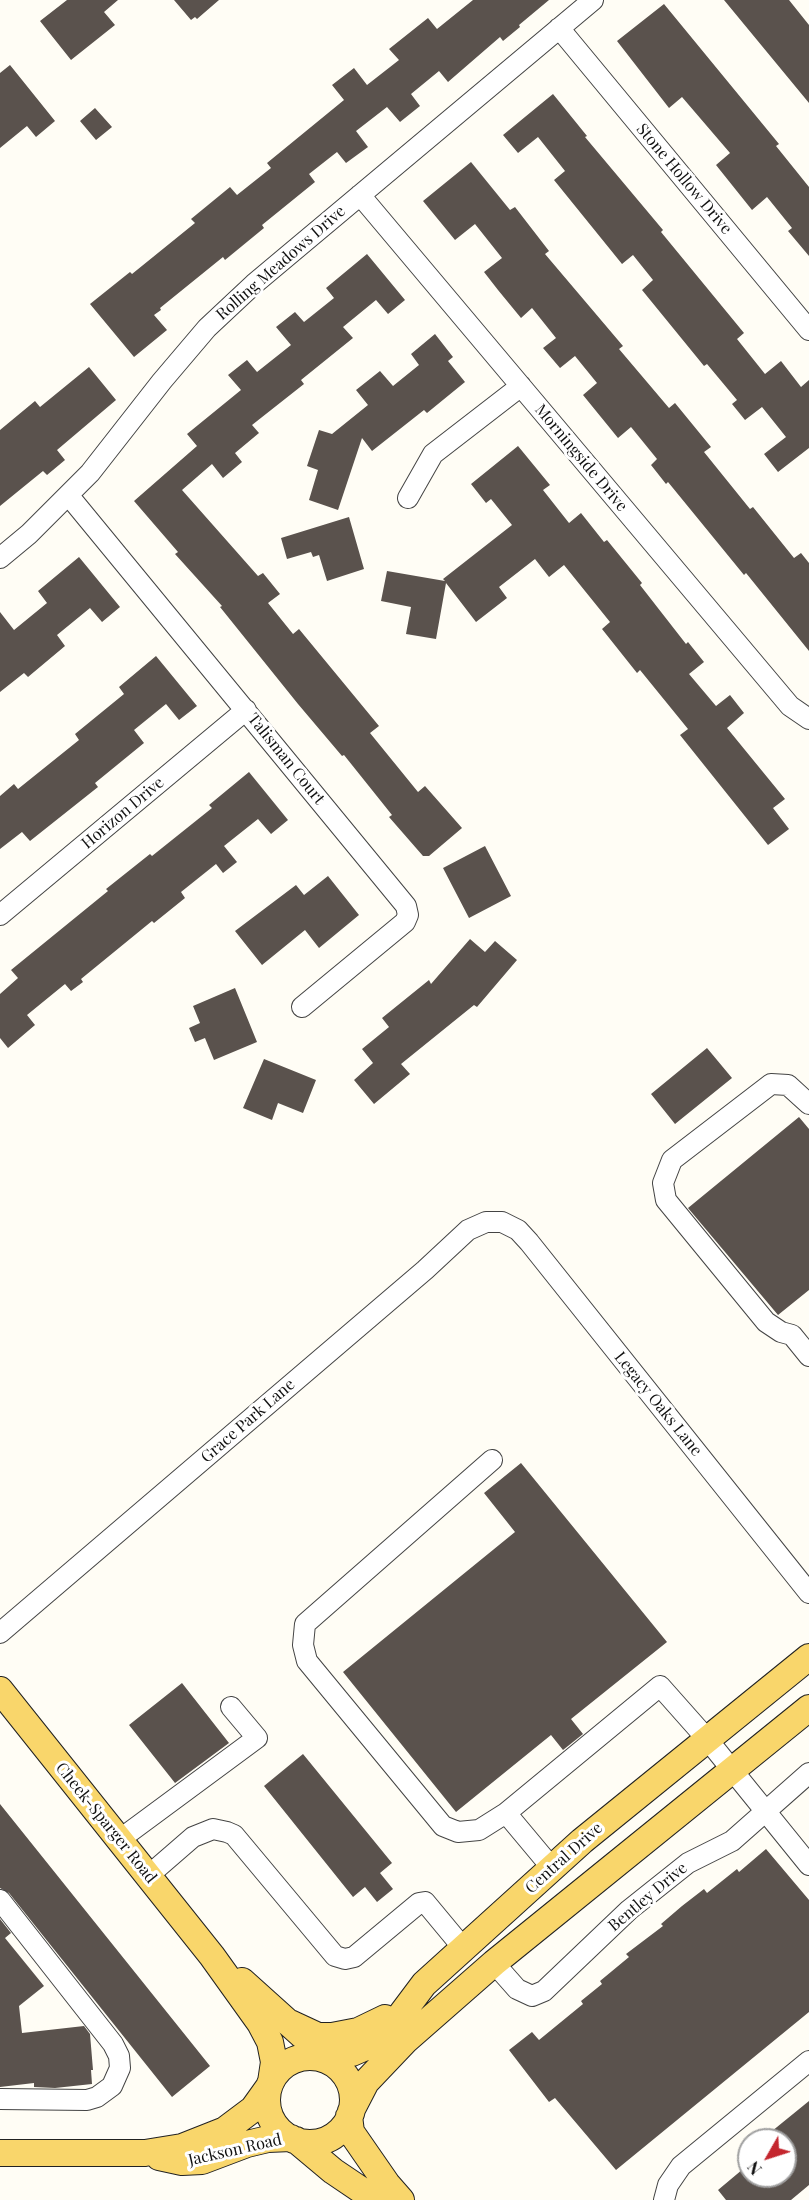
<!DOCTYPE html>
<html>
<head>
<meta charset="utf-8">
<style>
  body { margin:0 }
  #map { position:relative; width:809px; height:2200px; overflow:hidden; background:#fffdf5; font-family:"Playfair Display",serif }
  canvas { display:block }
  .north { position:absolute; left:737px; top:2128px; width:60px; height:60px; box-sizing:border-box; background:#fff; border:2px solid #a0a0a0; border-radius:50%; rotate:231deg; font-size:16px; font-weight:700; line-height:24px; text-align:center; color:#111 }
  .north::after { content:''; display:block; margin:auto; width:21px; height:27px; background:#c4262e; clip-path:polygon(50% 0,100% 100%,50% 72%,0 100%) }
</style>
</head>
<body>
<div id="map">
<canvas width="809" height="2200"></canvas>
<div class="north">N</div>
</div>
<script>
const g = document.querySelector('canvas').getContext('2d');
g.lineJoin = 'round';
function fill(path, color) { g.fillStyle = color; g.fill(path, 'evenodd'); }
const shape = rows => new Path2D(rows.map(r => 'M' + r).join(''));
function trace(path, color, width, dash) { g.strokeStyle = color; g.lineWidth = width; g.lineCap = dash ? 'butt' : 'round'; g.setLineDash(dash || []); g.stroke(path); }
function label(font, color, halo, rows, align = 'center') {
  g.font = font + ' "Playfair Display",serif'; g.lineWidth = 6; g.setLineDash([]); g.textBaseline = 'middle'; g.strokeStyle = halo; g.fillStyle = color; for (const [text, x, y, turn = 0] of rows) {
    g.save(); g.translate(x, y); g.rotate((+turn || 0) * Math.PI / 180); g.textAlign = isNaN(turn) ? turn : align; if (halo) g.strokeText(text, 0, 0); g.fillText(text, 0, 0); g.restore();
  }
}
fill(shape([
  [67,0,118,0,104,12,115,25,71,60,40,21],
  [174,0,219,0,197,19,195,17,191,20],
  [473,0,549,0,519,25,520,27,503,41,500,37,448,82,439,71,411,94,420,106,400,122,387,107,356,131,368,147,346,163,337,152,309,174,315,182,262,225,264,228,225,260,223,257,160,308,161,310,154,315,167,330,134,357,90,304,130,272,132,274,195,223,191,219,230,187,237,195,271,168,267,163,344,100,332,85,354,68,367,85,399,60,389,49,428,18,437,29],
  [724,0,789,0,809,25,809,103],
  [664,4,779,144,776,146,809,187,809,256,788,231,792,228,767,197,752,210,716,165,730,153,682,97,669,108,617,41],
  [10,65,55,121,36,137,27,126,0,148,0,73],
  [553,94,587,136,585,137,663,230,661,232,744,333,737,339,765,374,781,361,801,387,809,380,809,448,778,472,764,454,786,437,762,407,745,420,732,404,737,400,707,364,704,366,642,290,653,280,633,255,622,264,554,180,565,171,538,137,518,153,503,135],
  [95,108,112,127,96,140,80,121],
  [471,162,510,210,515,207,549,251,545,254,623,346,619,349,669,408,675,403,711,447,704,452,750,509,753,507,794,558,801,553,809,563,809,651,746,573,744,575,668,482,666,484,651,465,657,459,631,427,618,438,583,395,597,383,575,356,560,368,543,348,556,338,532,308,521,318,498,290,484,272,502,258,475,224,455,240,423,201],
  [367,254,405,300,388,314,376,300,343,327,353,338,301,380,304,384,252,425,259,433,235,453,242,462,223,478,212,464,182,490,258,576,263,573,280,594,268,603,293,634,299,629,379,726,370,733,418,792,425,786,462,828,429,856,423,856,389,817,392,815,344,755,342,756,298,704,220,607,222,606,175,554,178,552,134,501,197,446,187,434,241,390,228,375,247,360,257,372,291,345,276,327,295,312,304,322,334,298,326,288],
  [435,334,453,357,448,361,465,382,427,413,424,410,372,451,362,438,338,510,309,500,318,470,307,466,319,430,332,434,368,405,356,390,380,371,393,386,419,365,411,354],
  [89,367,116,400,57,450,65,460,47,475,43,471,0,506,0,430,35,401,40,407],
  [518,446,550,485,543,490,569,523,581,513,604,542,607,540,642,583,640,585,686,644,688,642,704,662,689,674,716,706,730,695,744,713,727,728,785,799,773,808,789,829,768,845,680,735,688,729,640,670,637,673,602,629,610,622,564,565,549,577,535,559,499,587,507,598,476,622,446,583,436,639,406,634,411,607,381,601,387,571,445,581,443,579,512,525,491,499,486,503,471,484],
  [349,517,364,569,327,581,319,555,313,557,311,552,287,559,281,538],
  [79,557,120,607,102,622,90,608,57,635,65,646,28,677,24,673,0,692,0,612,14,630,47,603,38,591],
  [156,656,197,706,179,720,166,704,134,730,144,743,95,783,98,787,30,841,22,832,0,849,0,796,14,784,18,789,79,740,75,734,124,694,119,687],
  [249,772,288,820,271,834,258,819,224,846,237,862,223,873,216,864,181,892,185,898,154,923,152,921,81,979,83,982,71,991,65,984,27,1015,35,1025,8,1048,0,1038,0,994,18,978,11,970,108,891,106,889,150,854,152,856,212,808,209,805],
  [485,846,511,896,469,918,443,868],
  [328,876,359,915,319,948,305,930,262,965,235,931,296,885,304,895],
  [470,939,485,952,495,941,517,960,477,1007,474,1005,401,1064,410,1074,374,1104,354,1080,373,1063,362,1049,389,1027,382,1018,429,980,431,984],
  [235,988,257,1042,214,1060,205,1038,195,1042,189,1028,200,1023,193,1006],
  [707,1048,732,1078,675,1124,651,1094],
  [264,1059,316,1080,303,1113,278,1103,272,1120,243,1108],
  [799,1117,809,1129,809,1290,778,1315,688,1208],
  [521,1463,667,1642,571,1719,583,1734,563,1750,551,1735,456,1812,343,1672,515,1532,484,1493],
  [182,1683,229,1743,175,1783,129,1725],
  [303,1754,392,1863,380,1873,393,1889,377,1902,365,1887,353,1897,264,1786],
  [0,1804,210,2066,172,2097,9,1893,0,1888],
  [766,1849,809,1900,809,2012,616,2170,555,2098,549,2102,509,2050,532,2032,539,2040,583,2004,581,2001,602,1984,600,1981,629,1957,626,1954,663,1926,661,1924,682,1906,704,1889,707,1893,737,1869,739,1872],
  [0,1919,11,1933,5,1938,44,1986,19,2006,22,2033,84,2026,90,2034,93,2070,91,2070,92,2084,55,2088,34,2087,34,2083,0,2087],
  [809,2101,809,2185,791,2200,726,2200,718,2190,749,2164,749,2176,785,2176,785,2140,761,2140]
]), '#5a524d');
const minor = shape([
  [559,28,809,330],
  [360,195,790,706,809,719],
  [69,496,406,906,408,915,405,922,302,1007],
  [408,498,433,454,521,386],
  [0,558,29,534,90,473,162,381,207,328,254,284,593,0],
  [0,915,246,710],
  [809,1104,788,1085,771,1084,672,1160,663,1183,666,1200,766,1322,781,1332,792,1335,809,1356],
  [492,1460,305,1624,303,1645,307,1661,443,1826,458,1832,479,1830,506,1813],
  [0,1633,425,1270,468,1230,486,1222,502,1222,518,1230,529,1242,809,1593],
  [119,1840,257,1738,231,1707],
  [552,1868,506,1813,660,1686,707,1739,809,1865],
  [148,1876,193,1837,213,1829,227,1832,234,1835,335,1956,345,1959,354,1957,419,1903,425,1902,464,1949],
  [0,1900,113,2044,119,2056,120,2068,112,2086,97,2097,87,2100,0,2099],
  [494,1963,517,1989,532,1996,544,1991,629,1910,688,1863,732,1841,809,1773],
  [664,2200,668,2185,681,2166,809,2061]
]);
const major = shape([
  [0,1690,212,1956,260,2023,270,2042,274,2062,271,2082],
  [242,1981,302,2035],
  [290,2023,318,2036,332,2036,358,2031,385,2018],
  '267 2100a43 43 0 1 1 86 0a43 43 0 1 1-86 0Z',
  [326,2060,352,2053,375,2043,400,2016,424,1984,582,1841,809,1657],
  [351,2111,366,2082,405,2041,494,1963,809,1708],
  [349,2116,351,2132,387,2184,401,2200],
  [296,2140,333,2171,376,2200],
  [0,2153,145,2153,182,2147,225,2130,253,2109,268,2088],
  [159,2157,182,2162,202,2161,247,2144,268,2139,291,2138]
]);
trace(minor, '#444', 22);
trace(major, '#222', 28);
trace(minor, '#fff', 20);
trace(major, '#f9d66b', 26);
label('16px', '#111', '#fff', [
  ["Stone Hollow Drive",684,179,50],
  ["Rolling Meadows Drive",281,263,-41],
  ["Morningside Drive",581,458,50],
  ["Talisman Court",286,759,51],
  ["Horizon Drive",123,813,-40],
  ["Legacy Oaks Lane",658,1404,51],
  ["Grace Park Lane",248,1421,-41],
  ["Cheek-Sparger Road",106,1823,51],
  ["Central Drive",564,1858,-42],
  ["Bentley Drive",648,1897,-40],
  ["Jackson Road",235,2150,-13]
]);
</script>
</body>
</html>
